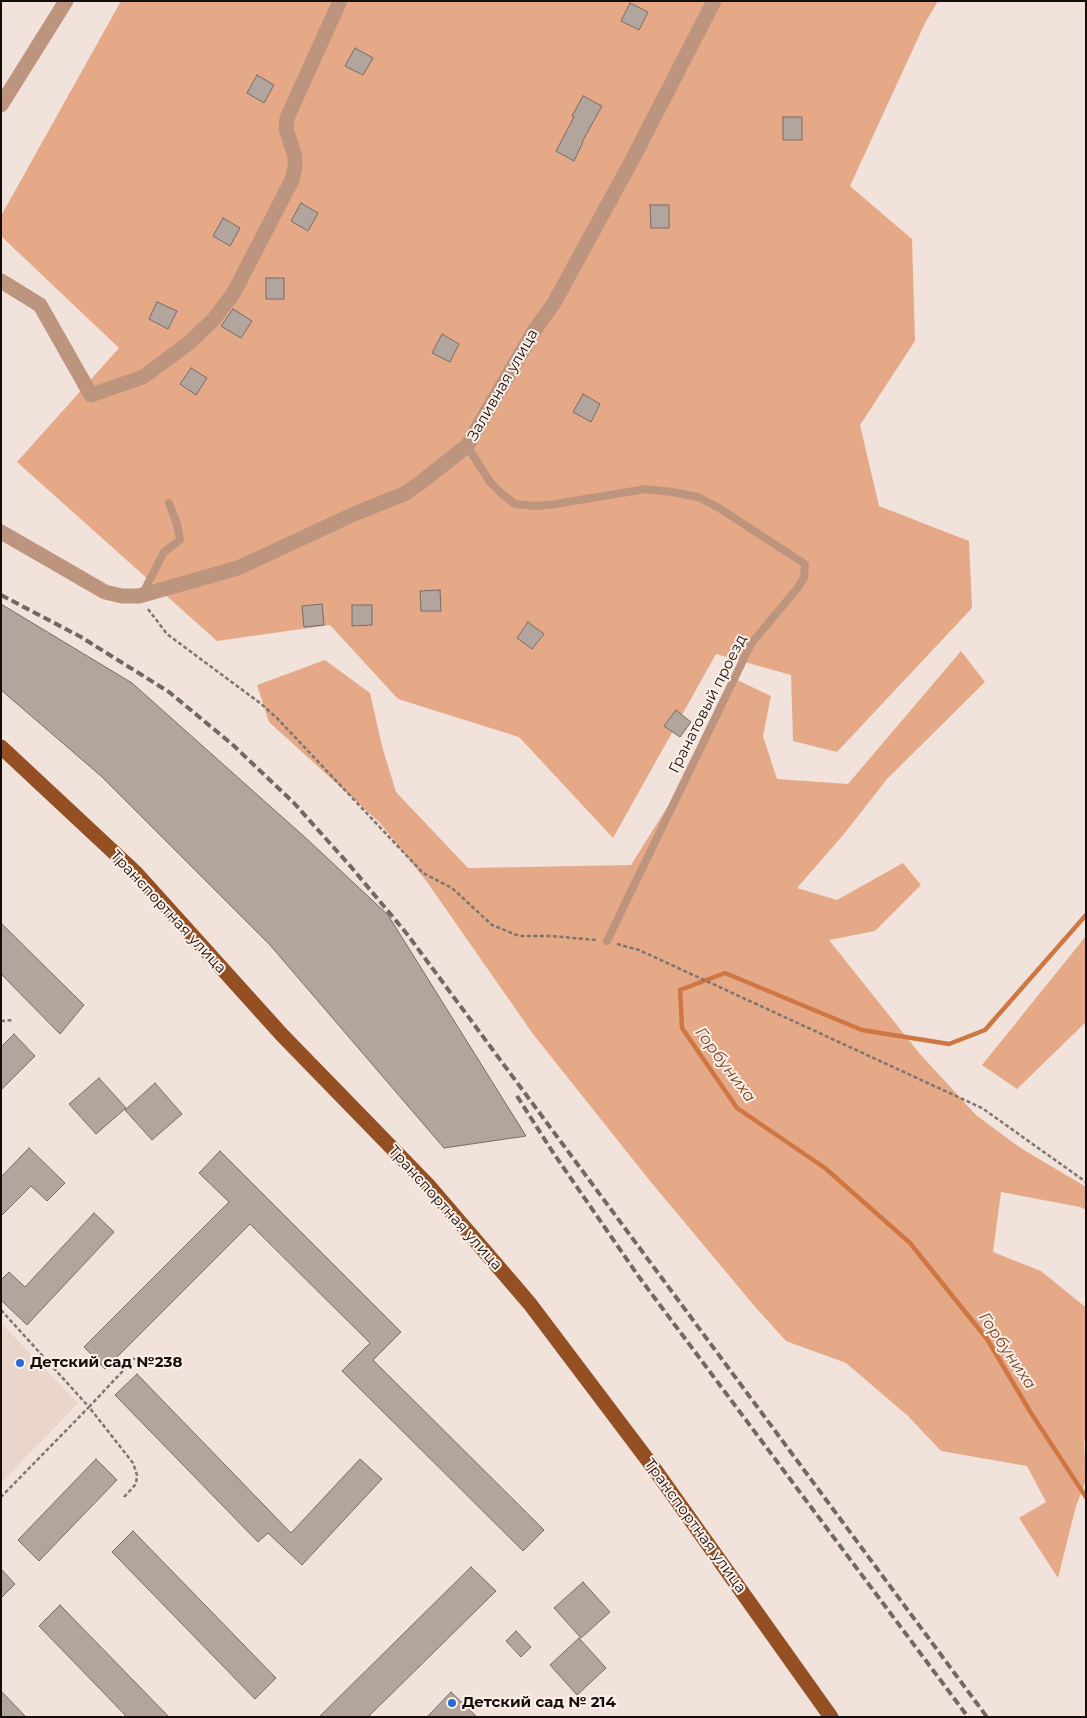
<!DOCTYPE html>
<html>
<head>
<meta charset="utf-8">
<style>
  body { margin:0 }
  #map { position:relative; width:1087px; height:1718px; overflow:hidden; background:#f1e3dc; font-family:Montserrat,sans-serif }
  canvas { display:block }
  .frame { position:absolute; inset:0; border:2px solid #130e0c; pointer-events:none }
</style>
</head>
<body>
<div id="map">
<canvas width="1087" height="1718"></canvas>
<div class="frame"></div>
</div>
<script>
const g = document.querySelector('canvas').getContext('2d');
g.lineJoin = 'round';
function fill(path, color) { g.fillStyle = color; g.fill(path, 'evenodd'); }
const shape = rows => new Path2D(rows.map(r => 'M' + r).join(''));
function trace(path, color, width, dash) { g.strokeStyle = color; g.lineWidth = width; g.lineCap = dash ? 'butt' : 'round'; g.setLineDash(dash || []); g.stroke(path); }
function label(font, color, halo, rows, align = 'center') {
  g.font = font + ' Montserrat,sans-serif'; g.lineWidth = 4; g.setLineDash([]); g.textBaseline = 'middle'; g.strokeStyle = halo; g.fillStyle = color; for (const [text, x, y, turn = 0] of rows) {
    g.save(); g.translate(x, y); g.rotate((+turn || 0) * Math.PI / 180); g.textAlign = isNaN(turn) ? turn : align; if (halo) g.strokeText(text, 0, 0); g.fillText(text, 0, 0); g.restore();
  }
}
fill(shape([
  [1,1323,78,1403,1,1483]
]), '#ead5ca');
fill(shape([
  [121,1,938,1,925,23,850,186,912,239,915,341,860,425,879,506,969,541,972,608,837,752,793,741,791,675,716,654,613,838,519,737,398,699,330,625,217,641,17,462,119,348,1,236,1,216],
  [961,651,985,682,887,779,844,834,797,888,837,900,903,863,921,885,875,931,829,940,920,1054,976,1115,1019,1147,1086,1187,1086,1210,1080,1207,1001,1192,993,1252,1041,1271,1084,1306,1086,1306,1086,1441,1084,1441,1086,1481,1076,1506,1058,1578,1019,1518,1046,1502,1027,1466,941,1451,908,1416,846,1363,786,1341,757,1309,650,1181,533,1034,427,882,380,823,269,722,257,685,325,660,370,693,382,746,396,792,468,868,631,865,668,806,735,679,771,696,763,736,777,779,848,784],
  [1086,936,1086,1022,1017,1089,982,1065]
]), '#e5a988');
trace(shape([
  [1086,915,985,1030,949,1044,862,1030,725,973,680,990,682,1028,737,1108,825,1168,910,1243,987,1339,1031,1413,1086,1497]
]), '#cf7743', 4.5);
const building = shape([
  [630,3,648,12,639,30,621,21,630,3],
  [355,48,373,58,363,75,345,66,355,48],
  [257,75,274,85,264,103,247,93,257,75],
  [583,96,602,106,582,142,583,142,574,161,556,151,574,117,572,116,583,96],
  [783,117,802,117,802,140,783,140,783,117],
  [301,203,318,213,308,231,291,221,301,203],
  [650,205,669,205,669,228,651,228,650,205],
  [223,218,240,228,230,246,213,236,223,218],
  [266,278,284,278,284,299,266,299,266,278],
  [157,302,177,311,168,329,149,319,157,302],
  [233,309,252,321,241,338,221,326,233,309],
  [442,334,459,344,450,362,432,353,442,334],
  [191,368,207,378,196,395,180,384,191,368],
  [583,394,600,404,591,422,573,412,583,394],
  [440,590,441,611,421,611,420,591,440,590],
  [1,604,132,683,308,840,388,915,526,1136,444,1148,270,945,101,776,1,690,1,604],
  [322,604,324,625,304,627,302,606,322,604],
  [352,605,372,605,372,625,352,626,352,605],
  [528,622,544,634,532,649,517,638,528,622],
  [676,710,691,722,680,737,664,726,676,710],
  [1,923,84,1005,60,1034,1,974,1,923],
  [14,1034,35,1056,1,1090,1,1047,14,1034],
  [99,1078,126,1108,96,1134,69,1104,99,1078],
  [155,1083,182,1114,152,1140,125,1110,155,1083],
  [29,1148,65,1183,47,1201,31,1186,1,1216,1,1177,29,1148],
  [220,1151,401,1332,373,1360,544,1530,523,1551,342,1371,370,1343,250,1224,105,1369,84,1347,229,1202,199,1173,220,1151],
  [94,1213,114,1232,27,1325,1,1300,1,1280,9,1272,25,1287,94,1213],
  [137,1374,291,1533,360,1459,382,1479,302,1565,268,1533,258,1542,115,1395,137,1374],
  [96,1459,117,1480,39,1561,18,1540,96,1459],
  [133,1531,276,1678,255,1699,112,1552,133,1531],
  [471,1567,496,1591,368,1717,319,1717,471,1567],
  [1,1569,15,1584,1,1598,1,1569],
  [583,1582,610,1612,581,1638,554,1608,583,1582],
  [60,1605,169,1717,127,1717,39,1626,60,1605],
  [516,1631,531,1647,521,1657,506,1641,516,1631],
  [579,1638,606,1668,577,1695,550,1665,579,1638],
  [1,1691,26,1717,1,1717,1,1691],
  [451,1692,477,1717,427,1717,451,1692]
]);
fill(building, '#b1a59e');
trace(building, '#786c66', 1);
trace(shape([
  [148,609,167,634,260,703,276,717,423,873,452,888,492,925,519,936,551,936,596,940],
  [617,944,639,950,982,1108,1086,1182],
  [1,1021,13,1020],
  [1,1310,89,1407,1,1497],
  [124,1497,136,1484,137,1475,133,1463,89,1407,135,1358]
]), '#7e7570', 2.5, [4, 2.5]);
trace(shape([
  [467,446,490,482,502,494,515,504,536,506,555,504,646,489,672,492,698,497,719,508,805,564,804,578,796,590,751,644,607,941],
  [143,593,164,552,180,540,177,524,169,503]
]), '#bd957f', 8);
trace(shape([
  [1,105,66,1],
  [1,281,40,305,91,395,143,377,189,343,213,320,233,294,292,180,295,168,295,156,286,129,287,118,340,1],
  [1,532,105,592,122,596,139,596,238,568,354,514,404,494,420,483,467,446,534,331,554,303,631,162,714,1]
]), '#bd957f', 15);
trace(shape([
  [1,747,136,873,282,1035,428,1185,530,1304,653,1467,831,1717]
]), '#944f23', 15);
trace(shape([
  [1,595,81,637,169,692,233,745,294,803,352,868,407,934,987,1717],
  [517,1096,552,1151,639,1277,968,1717]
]), '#706864', 4, [8, 4]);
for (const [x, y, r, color] of [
  [20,1363,5,"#276bd8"],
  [452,1703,5,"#276bd8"]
]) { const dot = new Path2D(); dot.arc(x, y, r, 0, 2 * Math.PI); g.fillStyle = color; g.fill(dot); trace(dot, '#fef0e9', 2); }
label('15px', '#130e0c', '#fef0e9', [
  ["Заливная улица",503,385,-60],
  ["Гранатовый проезд",708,704,-63],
  ["Транспортная улица",168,912,47],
  ["Транспортная улица",445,1208,48],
  ["Транспортная улица",695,1526,54]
]);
label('bold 15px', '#130e0c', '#fef0e9', [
  ["Детский сад №238",30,1363],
  ["Детский сад № 214",462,1703]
], 'left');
label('italic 16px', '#7c411d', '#fef0e9', [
  ["Горбуниха",725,1065,53],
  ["Горбуниха",1007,1351,56]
]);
</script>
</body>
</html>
